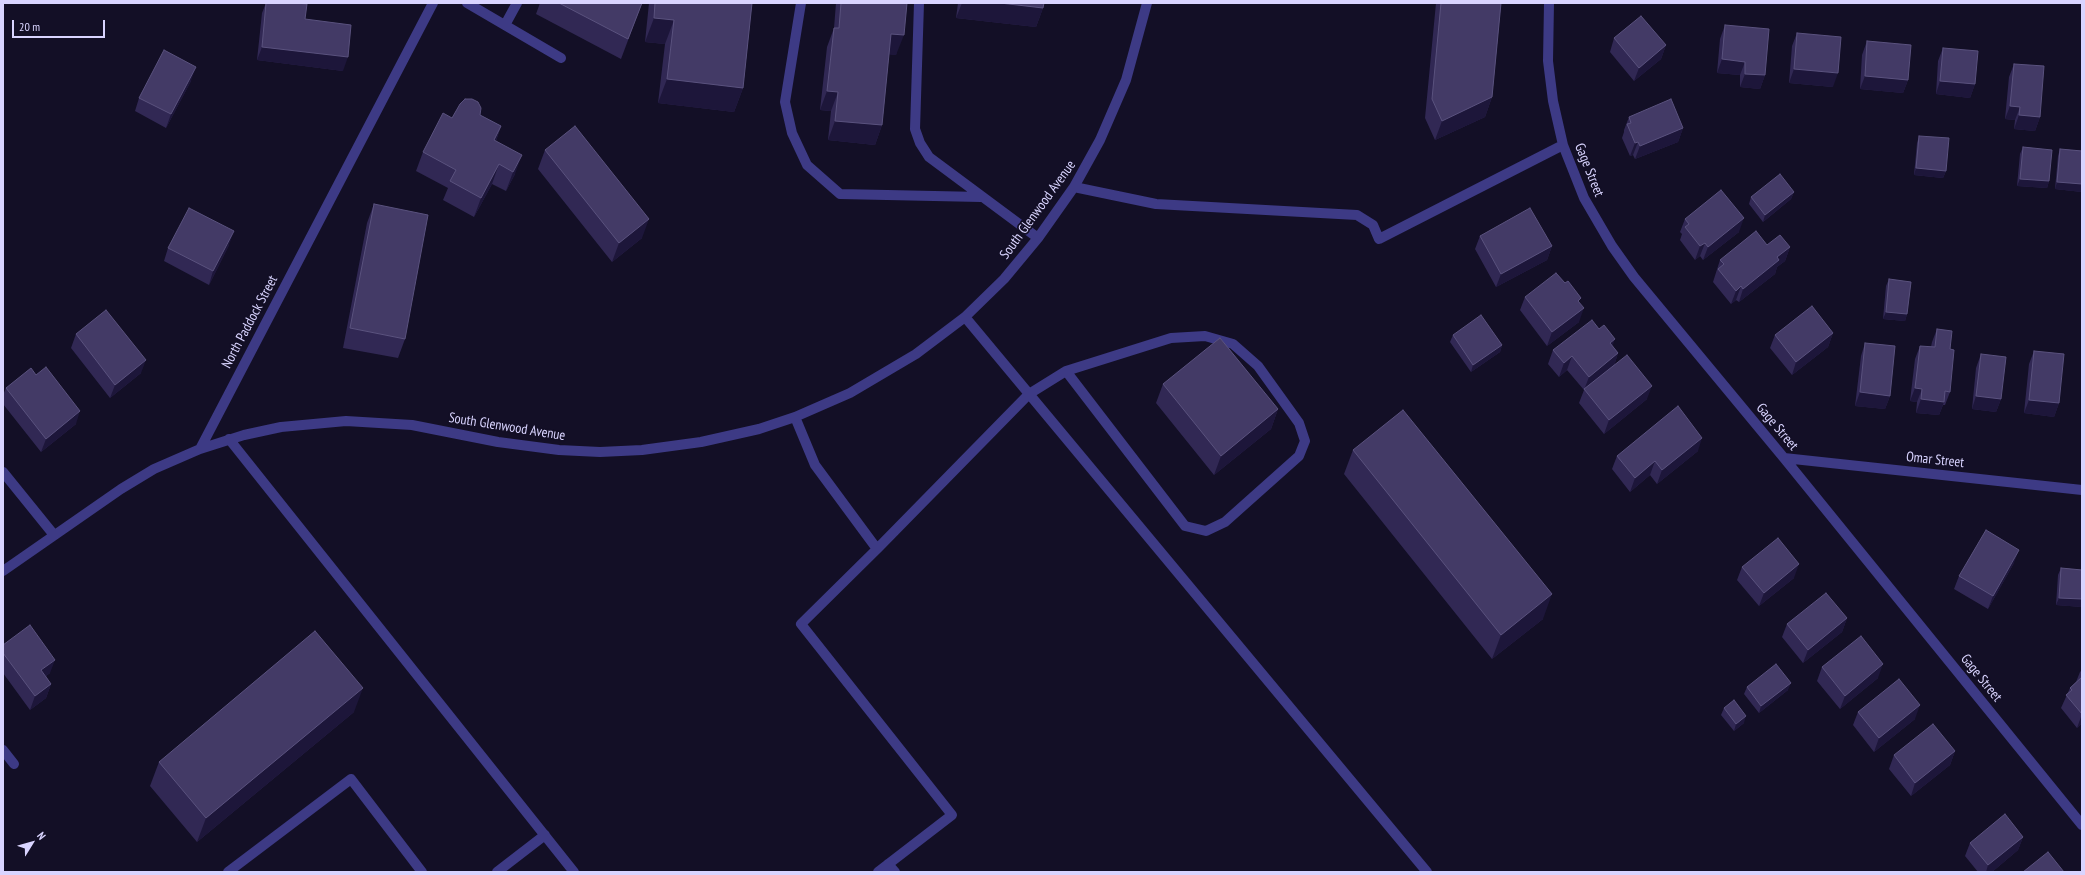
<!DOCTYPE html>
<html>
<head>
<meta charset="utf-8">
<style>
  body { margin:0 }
  #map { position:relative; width:2085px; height:875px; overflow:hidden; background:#130f26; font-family:"PT Sans Narrow",sans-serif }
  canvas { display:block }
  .frame { position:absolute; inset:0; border:4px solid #d9d4ff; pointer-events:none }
  .north { position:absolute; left:12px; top:823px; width:40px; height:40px; -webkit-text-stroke:3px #130f26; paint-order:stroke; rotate:53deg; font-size:11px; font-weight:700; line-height:16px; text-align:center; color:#d9d4ff }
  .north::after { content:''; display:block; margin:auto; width:14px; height:18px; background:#d9d4ff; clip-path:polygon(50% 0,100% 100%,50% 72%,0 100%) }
  .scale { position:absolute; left:12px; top:20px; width:93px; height:18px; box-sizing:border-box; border:2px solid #d9d4ff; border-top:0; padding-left:5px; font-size:12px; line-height:14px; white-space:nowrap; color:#d9d4ff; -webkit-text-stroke:3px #130f26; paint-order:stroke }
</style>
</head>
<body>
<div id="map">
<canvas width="2085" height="875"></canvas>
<div class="frame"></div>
<div class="north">N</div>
<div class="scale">20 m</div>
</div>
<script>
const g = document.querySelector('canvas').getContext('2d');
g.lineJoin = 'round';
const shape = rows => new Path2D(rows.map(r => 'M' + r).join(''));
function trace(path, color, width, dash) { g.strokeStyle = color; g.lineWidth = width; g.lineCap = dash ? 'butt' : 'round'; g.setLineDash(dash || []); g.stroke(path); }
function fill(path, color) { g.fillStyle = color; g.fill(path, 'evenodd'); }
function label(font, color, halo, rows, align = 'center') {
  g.font = font + ' "PT Sans Narrow",sans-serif'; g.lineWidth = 3.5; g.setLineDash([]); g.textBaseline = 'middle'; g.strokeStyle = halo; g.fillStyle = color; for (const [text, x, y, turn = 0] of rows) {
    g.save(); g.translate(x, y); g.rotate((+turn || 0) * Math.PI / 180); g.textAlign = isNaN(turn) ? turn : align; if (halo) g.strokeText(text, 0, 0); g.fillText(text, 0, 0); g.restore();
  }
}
trace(shape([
  [467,3,561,58],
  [801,3,785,102,792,133,807,165,840,194,981,197],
  [919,3,915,129,920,143,929,157,1038,238],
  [1549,3,1548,61,1553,101,1563,145,1584,198,1612,246,1634,277,1784,458,2082,825],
  [505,25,517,3],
  [1074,187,1156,204,1357,215,1373,225,1379,239,1563,145],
  [965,317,1427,872],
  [795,417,815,465,877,549,801,624,952,815,878,872],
  [229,439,574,872],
  [200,449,244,435,281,427,346,421,412,425,498,442,559,450,600,452,642,450,701,442,759,429,795,417,850,393,916,354,965,317,1004,279,1038,238,1074,187,1100,140,1126,80,1147,3],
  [1784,458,2082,490],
  [3,472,54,535],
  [877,549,1029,394,1066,371,1171,338,1205,336,1233,344,1258,366,1299,423,1305,441,1299,456,1225,522,1206,531,1185,526,1066,371],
  [3,571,121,489,154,469,200,449,433,3],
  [3,750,14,764],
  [888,864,895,872],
  [228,872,351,779,422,872],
  [497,872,545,835]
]), '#3d3a85', 10);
fill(shape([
  [266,3,305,19,343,71,257,60,262,13],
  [540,3,642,3,621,59,536,14],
  [649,3,752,3,743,88,734,112,658,103,665,44,645,42],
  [836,3,907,3,896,55,889,54,882,125,875,145,828,140,831,111,820,110,827,47,834,28],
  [958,3,1044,3,1043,8,1036,27,956,18],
  [1436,3,1501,3,1492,97,1485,117,1435,140,1425,118],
  [1725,25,1765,75,1760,89,1740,87,1740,75,1717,73,1720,39],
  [1797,33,1833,87,1789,83,1792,46],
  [1614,38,1666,45,1661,59,1634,81,1610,52],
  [1867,41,1908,80,1903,93,1860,89,1862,55],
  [1943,48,1975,84,1970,98,1936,94,1938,61],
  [2014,64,2040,117,2035,131,2014,129,2015,120,2005,119,2009,77],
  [191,81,166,128,135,111,139,98],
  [2082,109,2082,126,2081,126],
  [480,115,501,126,496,141,515,174,506,191,492,184,474,217,443,200,448,188,416,171,423,152,452,118],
  [1629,117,1683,128,1678,142,1635,159,1633,155,1630,156,1622,138,1624,132,1624,130],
  [1919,136,1946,171,1943,178,1914,175,1917,143],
  [2023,147,2049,181,2047,188,2017,186,2020,154],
  [2060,149,2082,151,2082,192,2055,189,2058,156],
  [545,150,642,238,612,262,538,169],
  [1794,192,1791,199,1763,222,1749,204,1751,197],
  [374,204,405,339,398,358,343,348,367,223],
  [1685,219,1739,232,1703,260,1700,256,1695,260,1680,240,1682,234,1680,232],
  [1480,236,1552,246,1547,260,1496,287,1475,249],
  [229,245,209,285,164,261,168,248],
  [1767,245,1790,247,1785,261,1777,267,1775,274,1739,302,1736,300,1731,304,1713,282,1720,260],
  [1889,279,1907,314,1905,321,1883,319,1886,286],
  [1525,297,1580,303,1579,322,1547,346,1520,310],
  [1937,329,1950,392,1945,405,1943,405,1939,415,1916,413,1917,402,1910,401,1915,359,1920,346,1931,347,1932,342],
  [1833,333,1828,347,1792,375,1770,348,1775,335],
  [76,334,141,373,110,398,71,348],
  [1453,335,1502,345,1500,352,1471,372,1450,342],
  [1865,343,1890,396,1885,409,1855,406,1861,356],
  [1612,345,1618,353,1614,366,1647,399,1604,434,1579,403,1584,390,1567,370,1559,377,1548,364,1553,350],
  [2034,351,2059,403,2054,417,2024,413,2029,364],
  [1981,354,2001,399,1996,412,1972,409,1976,368],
  [36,375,76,424,41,452,3,404,3,395,6,388],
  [1163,384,1278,409,1271,429,1214,475,1156,403],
  [1353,450,1543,619,1492,659,1344,474],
  [1698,451,1657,484,1650,475,1630,492,1612,469,1617,456],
  [2014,563,1988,609,1954,589,1959,576],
  [1742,567,1794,578,1759,606,1737,580],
  [2061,568,2082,570,2082,607,2056,605,2058,575],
  [1847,618,1842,632,1803,663,1782,637,1787,624],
  [3,645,50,673,46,676,51,684,46,698,30,710,3,673],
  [1822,667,1878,678,1840,709,1817,681],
  [2082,670,2082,723,2077,728,2061,708,2070,688,2076,682,2080,672],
  [1747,687,1788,690,1759,713,1744,694],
  [1724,708,1744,723,1734,731,1721,715],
  [354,712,197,842,150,786,159,762],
  [1858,712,1915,719,1874,752,1853,725],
  [1955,751,1950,765,1911,796,1889,769,1894,755],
  [2023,837,2018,850,1992,872,1978,872,1965,856,1970,843]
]), '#312854');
fill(shape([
  [962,3,1000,3,1043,8,1036,27,956,18],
  [654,18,674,20,665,44,645,42],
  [891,34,904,35,896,55,884,54],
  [1666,45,1661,59,1634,81,1639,68],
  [262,47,348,57,343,71,257,60],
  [1722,59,1745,62,1740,75,1717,73],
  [196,67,191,81,166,128,171,114],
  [1794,69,1838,73,1833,87,1789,83],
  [1745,74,1765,75,1760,89,1740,87],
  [1865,76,1908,80,1903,93,1860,89],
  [667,79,743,88,734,112,658,103],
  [1940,81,1975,84,1970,98,1936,94],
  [827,91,838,92,831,111,820,110],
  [1492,97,1485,117,1435,140,1442,121],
  [2010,106,2020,107,2015,120,2005,119],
  [2019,115,2040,117,2035,131,2014,129],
  [835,121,882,125,875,145,828,140],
  [501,126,494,146,494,140],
  [1683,128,1678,142,1635,159,1640,146],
  [1638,142,1633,155,1630,156,1635,143],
  [522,155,515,174,506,191,513,172],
  [499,164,492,184,474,217,481,198],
  [1916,168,1946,171,1943,178,1914,175],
  [2020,179,2049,181,2047,188,2017,186],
  [2057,182,2082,184,2082,192,2055,189],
  [1794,192,1791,199,1763,222,1765,215],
  [1744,218,1739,232,1703,260,1708,247],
  [649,219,642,238,612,262,619,243],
  [234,231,229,245,209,285,213,271],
  [1705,243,1700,256,1695,260,1700,246],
  [1552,246,1547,260,1496,287,1501,274],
  [1790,247,1785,261,1777,267,1775,274,1739,302,1743,289,1777,257],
  [1741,286,1736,300,1731,304,1736,291],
  [1584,308,1579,322,1547,346,1552,332],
  [1886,312,1907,314,1905,321,1883,319],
  [1833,333,1828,347,1792,375,1796,362],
  [1615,339,1610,353,1610,343],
  [1502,345,1500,352,1471,372,1473,365],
  [1618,353,1614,366,1584,390,1589,377],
  [1572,356,1567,370,1559,377,1564,363],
  [146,360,141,373,110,398,115,385],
  [1652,386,1647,399,1604,434,1609,420],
  [1915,388,1922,389,1917,402,1910,401],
  [1860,392,1890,396,1885,409,1855,406],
  [1976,396,2001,399,1996,412,1972,409],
  [1921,399,1944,402,1939,415,1916,413],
  [2029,400,2059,403,2054,417,2024,413],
  [1278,409,1271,429,1214,475,1221,456],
  [80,411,76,424,41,452,46,439],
  [1702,438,1698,451,1657,484,1662,470],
  [1655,461,1650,475,1630,492,1635,478],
  [2019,550,2014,563,1988,609,1993,596],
  [1799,564,1794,578,1759,606,1764,593],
  [1552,594,1543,619,1492,659,1501,635],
  [2059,598,2082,599,2082,607,2056,605],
  [1847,618,1842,632,1803,663,1808,650],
  [55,660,50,673,36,683,41,670],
  [1883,664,1878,678,1840,709,1845,696],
  [1791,683,1788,690,1759,713,1761,706],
  [51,684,46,698,30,710,35,696],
  [363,688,354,712,197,842,206,818],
  [1920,705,1915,719,1874,752,1879,738],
  [2082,714,2082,723,2077,728],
  [1746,716,1744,723,1734,731,1736,724],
  [1955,751,1950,765,1911,796,1915,783],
  [2023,837,2018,850,1992,872,1986,872,1988,865]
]), '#1d163a');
const building = shape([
  [266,3,296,3,307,4,305,19,351,25,348,57,262,47,266,3],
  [559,3,642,3,628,39,559,3],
  [655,3,752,3,743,88,667,79,674,20,654,18,655,3],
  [841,3,907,3,904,35,891,34,882,125,835,121,838,92,827,91,834,28,839,28,841,3],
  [1000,3,1044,3,1043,8,1000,3],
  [1441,3,1501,3,1492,97,1442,121,1432,99,1441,3],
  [1641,16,1666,45,1639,68,1614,38,1641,16],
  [1725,25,1769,29,1765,75,1745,74,1745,62,1722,59,1725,25],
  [1797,33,1841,37,1838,73,1794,69,1797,33],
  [1867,41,1911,45,1908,80,1865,76,1867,41],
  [1943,48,1978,51,1975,84,1940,81,1943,48],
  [164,50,196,67,171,114,139,98,164,50],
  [2014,64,2044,66,2040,117,2019,115,2020,107,2010,106,2014,64],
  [465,99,472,99,478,102,481,108,480,115,501,126,494,140,522,155,513,172,499,164,481,198,450,181,456,170,423,152,443,113,452,118,460,104,465,99],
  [1671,99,1683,128,1640,146,1638,142,1635,143,1627,124,1631,123,1629,117,1671,99],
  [575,126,649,219,619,243,545,150,575,126],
  [1919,136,1949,138,1946,171,1916,168,1919,136],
  [2023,147,2052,150,2049,181,2020,179,2023,147],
  [2060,149,2082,151,2082,184,2057,182,2060,149],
  [1780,174,1794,192,1765,215,1751,197,1780,174],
  [1721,190,1744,218,1708,247,1705,243,1700,246,1685,227,1689,224,1685,219,1721,190],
  [374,204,428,215,405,339,350,328,374,204],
  [189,208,234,231,213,271,168,248,189,208],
  [1530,208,1552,246,1501,274,1480,236,1530,208],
  [1756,231,1767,245,1780,235,1790,247,1777,257,1779,260,1743,289,1741,286,1736,291,1718,269,1724,264,1720,260,1756,231],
  [1556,273,1565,283,1568,281,1581,298,1578,301,1584,308,1552,332,1525,297,1556,273],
  [1889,279,1911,282,1907,314,1886,312,1889,279],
  [1812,306,1833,333,1796,362,1775,335,1812,306],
  [106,310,146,360,115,385,76,334,106,310],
  [1481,315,1502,345,1473,365,1453,335,1481,315],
  [1592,320,1599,329,1604,325,1615,339,1610,343,1618,353,1589,377,1572,356,1564,363,1553,350,1592,320],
  [1937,329,1952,331,1950,349,1954,350,1950,392,1945,391,1944,402,1921,399,1922,389,1915,388,1920,346,1935,347,1937,329],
  [1220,338,1278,409,1221,456,1163,384,1220,338],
  [1865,343,1895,346,1890,396,1860,392,1865,343],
  [2034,351,2064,354,2059,403,2029,400,2034,351],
  [1981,354,2006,357,2001,399,1976,396,1981,354],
  [1627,355,1652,386,1609,420,1584,389,1627,355],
  [46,367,80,411,46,439,6,388,31,368,36,375,46,367],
  [1678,406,1702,438,1662,470,1655,461,1635,478,1617,456,1678,406],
  [1403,410,1552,594,1501,635,1353,450,1403,410],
  [1986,530,2019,550,1993,596,1959,576,1986,530],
  [1778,538,1799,564,1764,593,1742,567,1778,538],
  [2061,568,2082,570,2082,599,2059,598,2061,568],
  [1826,593,1847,618,1808,650,1787,624,1826,593],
  [30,625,55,660,41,670,51,684,35,696,3,653,3,645,30,625],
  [315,631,363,688,206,818,159,762,315,631],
  [1861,636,1883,664,1845,696,1822,667,1861,636],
  [1776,664,1791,683,1761,706,1747,687,1776,664],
  [2082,677,2082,714,2066,695,2072,690,2070,688,2082,677],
  [1899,679,1920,705,1879,738,1858,712,1899,679],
  [1734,700,1746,716,1736,724,1724,708,1734,700],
  [1933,724,1955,751,1915,783,1894,755,1933,724],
  [2005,814,2023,837,1988,865,1970,843,2005,814],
  [2048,852,2064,872,2023,872,2048,852]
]);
fill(building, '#433a66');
trace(building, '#5a527e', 1);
label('14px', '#d9d4ff', '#130f26', [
  ["Gage Street",1589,170,68],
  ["South Glenwood Avenue",1038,210,-54],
  ["North Paddock Street",250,322,-62],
  ["South Glenwood Avenue",507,427,9],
  ["Gage Street",1777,427,50],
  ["Omar Street",1935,460,6],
  ["Gage Street",1981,678,51]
]);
</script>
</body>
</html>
